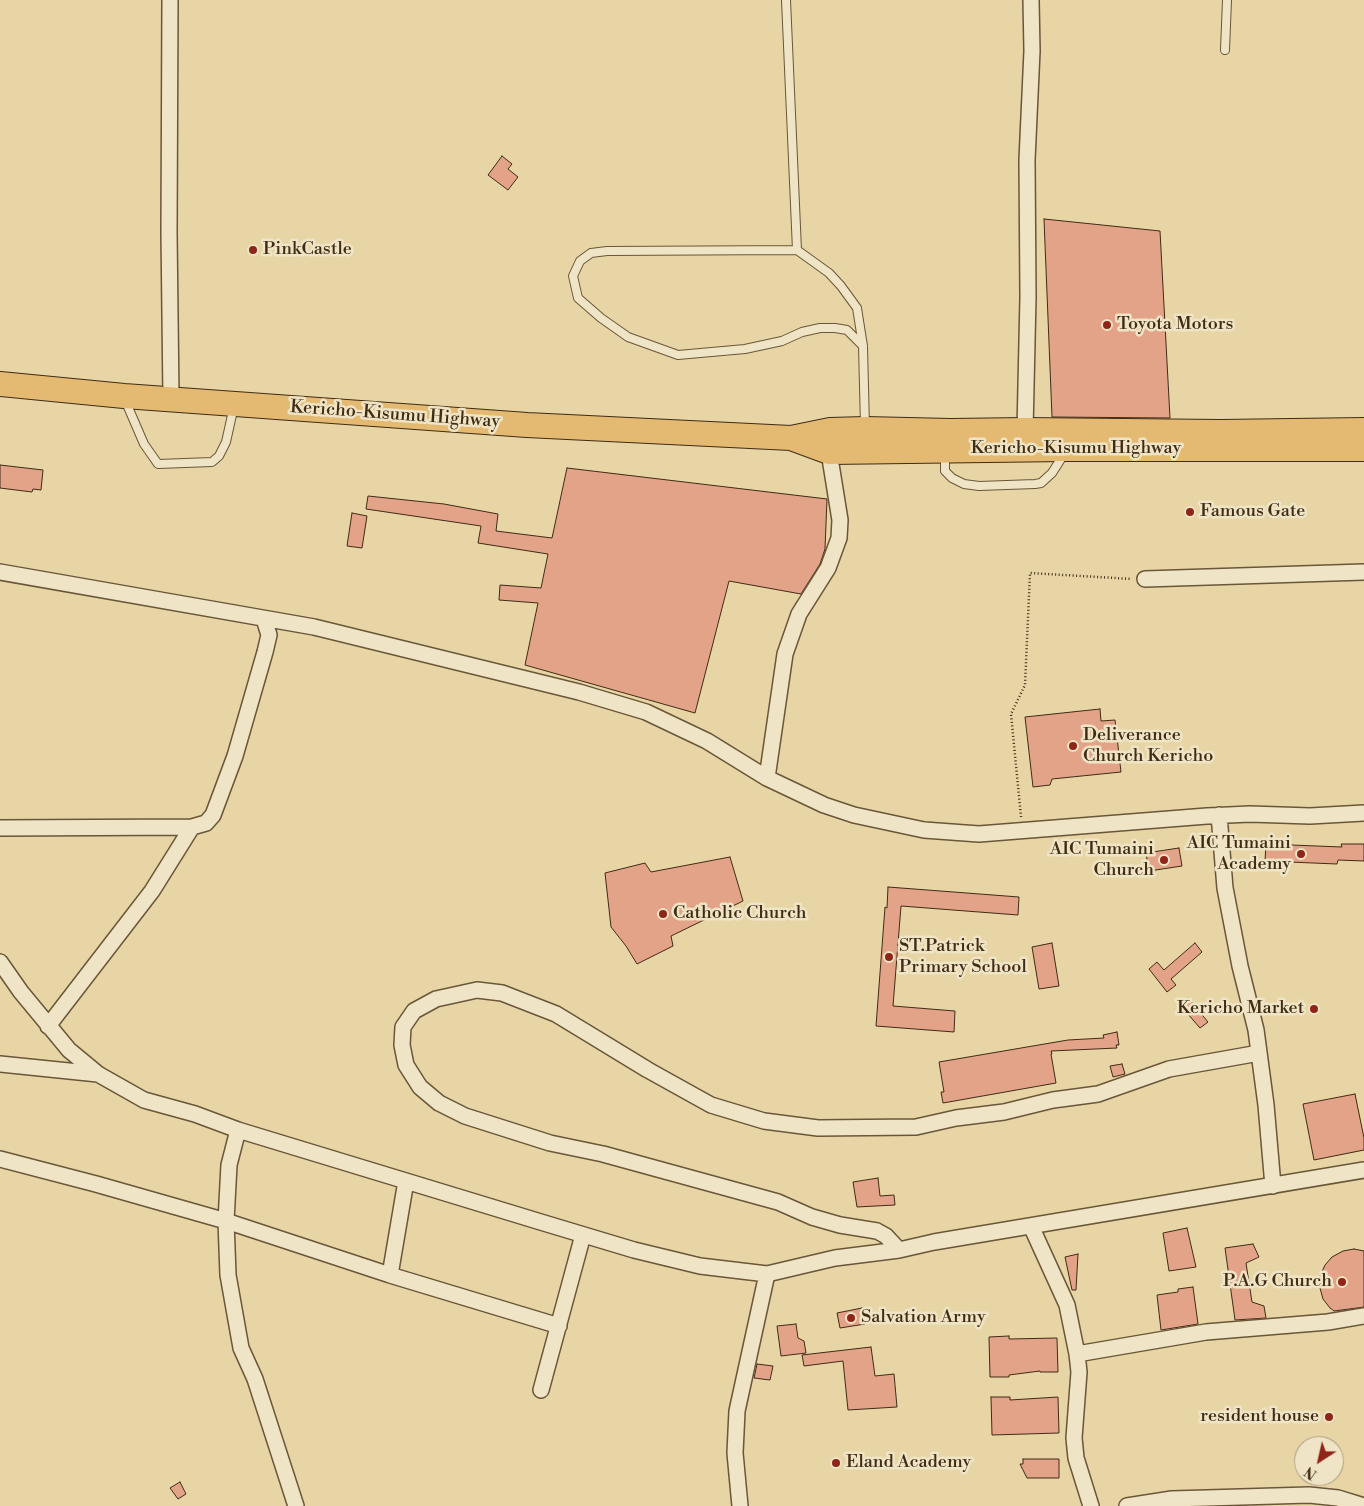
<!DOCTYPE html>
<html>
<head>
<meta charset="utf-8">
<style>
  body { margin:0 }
  #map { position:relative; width:1364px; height:1506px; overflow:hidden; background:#e7d5a6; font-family:"Libre Bodoni",serif }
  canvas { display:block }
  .north { position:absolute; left:1294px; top:1436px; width:50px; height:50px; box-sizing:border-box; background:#efe4c5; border:1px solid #a99a7e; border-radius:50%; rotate:215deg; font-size:14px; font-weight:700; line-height:20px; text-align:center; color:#402b14 }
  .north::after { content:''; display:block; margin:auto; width:18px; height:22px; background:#8f2418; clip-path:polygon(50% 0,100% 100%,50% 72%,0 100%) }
</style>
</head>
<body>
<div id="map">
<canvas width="1364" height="1506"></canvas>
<div class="north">N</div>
</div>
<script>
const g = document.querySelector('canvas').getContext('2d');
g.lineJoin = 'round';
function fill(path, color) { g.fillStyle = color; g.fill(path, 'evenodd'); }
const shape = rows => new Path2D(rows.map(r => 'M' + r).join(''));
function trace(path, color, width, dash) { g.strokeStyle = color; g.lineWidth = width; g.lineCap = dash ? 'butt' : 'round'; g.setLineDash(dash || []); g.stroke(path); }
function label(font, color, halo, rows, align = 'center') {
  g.font = font + ' "Libre Bodoni",serif'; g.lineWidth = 5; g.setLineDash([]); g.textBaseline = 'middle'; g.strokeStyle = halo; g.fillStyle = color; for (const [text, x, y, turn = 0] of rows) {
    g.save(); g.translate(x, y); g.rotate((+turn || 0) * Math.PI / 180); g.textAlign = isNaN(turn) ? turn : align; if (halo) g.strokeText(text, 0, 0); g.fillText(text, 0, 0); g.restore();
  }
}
const building = shape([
  [502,156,512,164,508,169,518,177,508,190,488,175,502,156],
  [1044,219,1160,231,1170,418,1052,417,1044,219],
  [0,465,43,470,41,490,33,489,32,492,0,488,0,465],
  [567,468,827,499,825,549,820,564,801,594,729,581,695,713,525,665,538,603,499,600,500,585,541,588,548,554,478,543,481,526,366,509,368,496,444,504,498,514,496,531,552,538,567,468],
  [352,513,367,516,362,548,347,546,352,513],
  [1100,709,1101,721,1115,720,1121,772,1052,779,1050,785,1033,787,1025,717,1100,709],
  [1266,844,1342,847,1341,844,1364,844,1364,861,1338,860,1337,864,1265,861,1266,844],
  [1179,848,1182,866,1149,871,1146,853,1179,848],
  [730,857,743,901,671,936,673,946,637,964,626,946,611,927,605,873,645,863,651,872,730,857],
  [888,887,1019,897,1018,915,901,906,893,1006,955,1011,954,1032,876,1026,885,907,887,908,888,887],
  [1052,943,1059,986,1039,989,1032,947,1052,943],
  [1195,943,1202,952,1171,979,1176,985,1167,992,1149,969,1157,962,1164,970,1195,943],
  [1188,998,1208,1022,1200,1028,1180,1005,1188,998],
  [1117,1032,1119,1045,1116,1045,1117,1048,1051,1051,1052,1054,1051,1054,1056,1083,943,1103,941,1092,944,1092,939,1062,1068,1040,1104,1038,1103,1035,1117,1032],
  [1122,1064,1125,1074,1113,1077,1110,1066,1122,1064],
  [1355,1094,1364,1138,1364,1150,1314,1160,1303,1104,1355,1094],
  [878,1178,880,1196,894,1195,895,1205,857,1207,853,1182,878,1178],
  [1187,1228,1196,1267,1169,1271,1163,1233,1187,1228],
  [1253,1244,1259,1257,1246,1263,1252,1302,1264,1306,1266,1318,1235,1320,1225,1248,1253,1244],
  [1354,1249,1364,1251,1364,1307,1334,1311,1330,1308,1323,1299,1320,1288,1320,1276,1325,1265,1332,1257,1343,1251,1354,1249],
  [1078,1254,1076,1290,1072,1290,1065,1257,1078,1254],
  [1193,1287,1198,1324,1161,1330,1157,1295,1178,1292,1178,1289,1193,1287],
  [862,1308,865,1324,840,1328,837,1313,862,1308],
  [796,1324,798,1338,804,1341,806,1353,781,1356,777,1326,796,1324],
  [1009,1336,1009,1339,1057,1338,1058,1372,1040,1372,1040,1371,1009,1375,1009,1377,990,1377,989,1337,1009,1336],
  [871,1347,875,1376,894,1374,897,1407,848,1410,843,1361,804,1366,802,1355,871,1347],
  [757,1364,773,1366,770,1380,754,1378,757,1364],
  [991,1397,1010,1397,1010,1400,1058,1397,1059,1433,992,1435,991,1397],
  [1023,1459,1059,1459,1059,1478,1027,1478,1020,1464,1023,1464,1023,1459],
  [180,1482,186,1494,178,1499,170,1488,180,1482]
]);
fill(building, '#e3a389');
trace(building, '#402b14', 1);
const service = shape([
  [786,0,797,250,829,273,841,286,857,308,863,346,865,427],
  [1225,50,1227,0],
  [797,250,607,251,591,253,580,261,573,276,578,298,601,318,628,337,678,355,745,349,782,341,802,332,820,328,835,328,847,330,863,346],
  [125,400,144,444,158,464,212,462,219,456,226,442,234,406],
  [945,453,945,471,952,478,964,484,979,486,1035,484,1041,483,1052,473,1064,454]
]);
const minor = shape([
  [170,0,169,232,171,398],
  [1025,430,1028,297,1027,160,1032,51,1031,0],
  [0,572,314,627,579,692,646,712,707,741,767,778,824,805,854,815,924,830,979,834,1207,816,1250,814,1310,816,1364,813],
  [1145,579,1364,572],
  [767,778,785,654,799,614,828,568,839,538,840,520,829,452,829,444],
  [1219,815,1225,888,1240,966,1256,1030,1266,1105,1273,1186],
  [0,828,192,827,206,823,213,815,235,756,265,652,269,635,264,619],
  [0,962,21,992,69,1050,98,1074,144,1100,195,1114,238,1130,544,1223,634,1250,700,1266,767,1274,835,1258,899,1250,934,1242,1364,1170],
  [48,1026,152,891,192,827],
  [0,1064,98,1074],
  [238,1130,229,1165,226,1221,228,1275,241,1348,255,1379,296,1506],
  [0,1159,96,1184,226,1221,390,1275],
  [406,1181,390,1275,559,1326],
  [1031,1226,1067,1305,1077,1354,1079,1372,1074,1438,1076,1458,1091,1506],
  [899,1250,886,1236,877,1231,840,1225,812,1217,778,1202,603,1154,550,1143,465,1116,439,1103,420,1087,406,1065,402,1045,403,1027,414,1011,436,999,477,990,502,993,556,1014,648,1070,711,1105,764,1121,818,1128,916,1127,956,1118,1004,1112,1053,1100,1098,1094,1169,1069,1259,1053],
  [1077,1354,1206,1332,1328,1322,1364,1316],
  [541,1390,583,1235],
  [740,1506,735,1453,737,1411,767,1274],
  [1127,1506,1172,1499,1309,1495,1338,1498,1364,1506]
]);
const trunk = shape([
  [0,384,124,396,527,425,791,438,830,430,865,429,951,431,1025,430,1221,432,1364,430],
  [791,438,829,452,1067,449,1364,449]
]);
trace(service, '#6a5638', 10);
trace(minor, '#6a5638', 18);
trace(trunk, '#402b14', 26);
trace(shape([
  [1021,817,1011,714,1025,685,1030,573,1132,579]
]), '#402b14', 2.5, [1, 2.5]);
trace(service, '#efe4c5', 8);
trace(minor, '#efe4c5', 15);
trace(trunk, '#e4ba73', 24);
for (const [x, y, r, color] of [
  [253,250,5,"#8f2418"],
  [1107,325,5,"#8f2418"],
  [1190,512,5,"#8f2418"],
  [1073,746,5,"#8f2418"],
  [1301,854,5,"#8f2418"],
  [1164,860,5,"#8f2418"],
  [663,914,5,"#8f2418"],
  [889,957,5,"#8f2418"],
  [1314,1009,5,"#8f2418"],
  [1342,1282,5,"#8f2418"],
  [851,1318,5,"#8f2418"],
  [1329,1417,5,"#8f2418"],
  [836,1463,5,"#8f2418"]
]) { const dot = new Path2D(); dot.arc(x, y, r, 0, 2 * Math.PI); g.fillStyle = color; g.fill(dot); trace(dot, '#efe4c5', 2); }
label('18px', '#402b14', '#efe4c5', [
  ["PinkCastle",263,250],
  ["Toyota Motors",1117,325],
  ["Famous Gate",1200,512],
  ["Deliverance",1083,736],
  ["Church Kericho",1083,757],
  ["AIC Tumaini",1291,844,"right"],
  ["Academy",1291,865,"right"],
  ["AIC Tumaini",1154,850,"right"],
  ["Church",1154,871,"right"],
  ["Catholic Church",673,914],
  ["ST.Patrick",899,947],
  ["Primary School",899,968],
  ["Kericho Market",1304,1009,"right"],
  ["P.A.G Church",1332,1282,"right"],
  ["Salvation Army",861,1318],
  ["resident house",1319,1417,"right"],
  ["Eland Academy",846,1463]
], 'left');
label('18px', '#402b14', '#efe4c5', [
  ["Kericho-Kisumu Highway",395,415,4],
  ["Kericho-Kisumu Highway",1076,449]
]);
</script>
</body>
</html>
